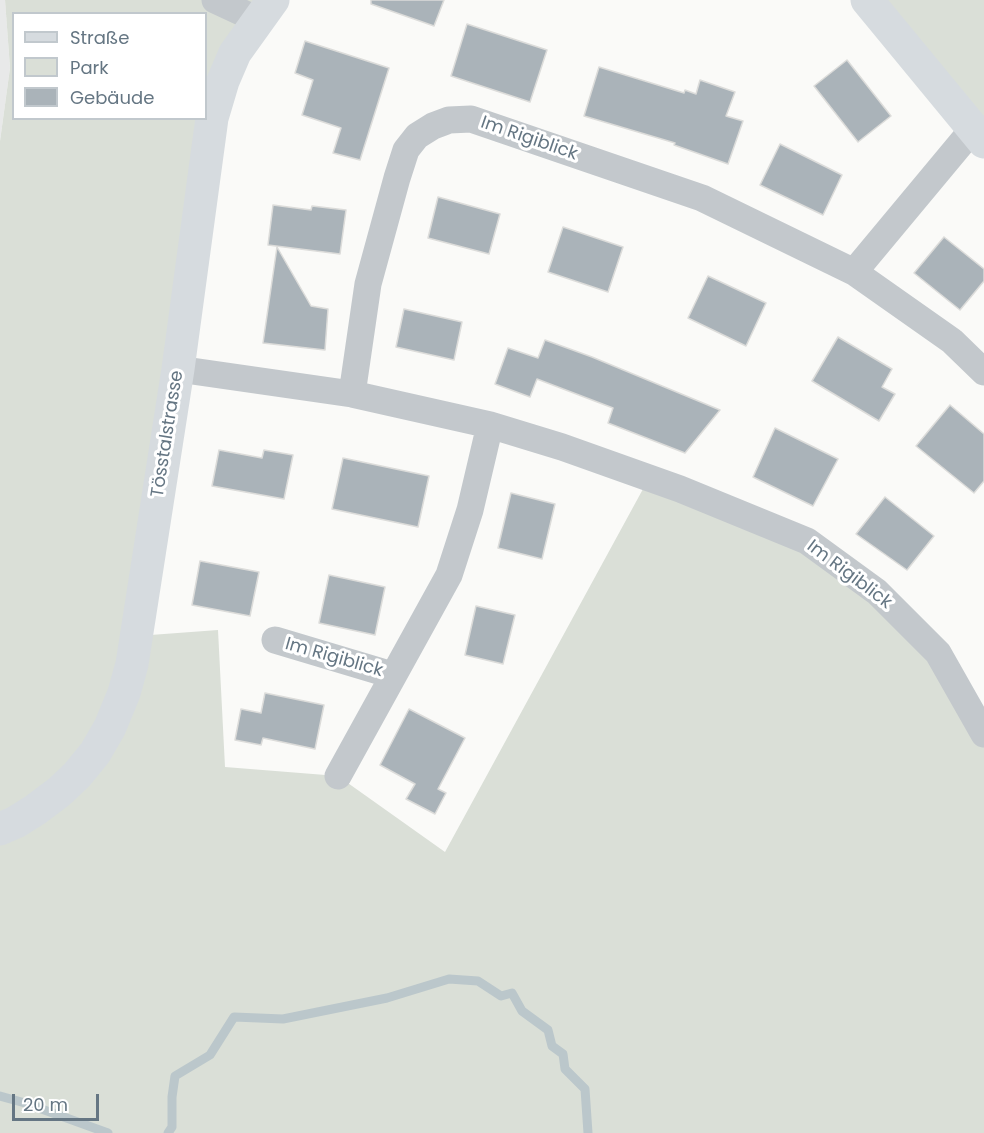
<!DOCTYPE html>
<html>
<head>
<meta charset="utf-8">
<style>
  body { margin:0 }
  #map { position:relative; width:984px; height:1133px; overflow:hidden; background:#fafaf8; font-family:Poppins,sans-serif }
  canvas { display:block }
  .legend { position:absolute; left:12px; top:12px; width:195px; height:108px; box-sizing:border-box; background:#fff; border:2px solid #c1c8cd; margin:0; padding:8px 10px; list-style:none; font-size:18px; color:#657683 }
  .legend li { display:flex; align-items:center; gap:12px; height:30px }
  .legend b { width:30px; border:2px solid #c1c8cd }
  .scale { position:absolute; left:12px; top:1094px; width:87px; height:27px; box-sizing:border-box; border:3px solid #657683; border-top:0; padding-left:8px; font-size:18px; line-height:21px; white-space:nowrap; color:#657683; -webkit-text-stroke:4px #fff; paint-order:stroke }
</style>
</head>
<body>
<div id="map">
<canvas width="984" height="1133"></canvas>
<ul class="legend">
<li><b style="height:8px;background:#d6dbdf"></b>Straße</li>
<li><b style="height:16px;background:#dadfd7"></b>Park</li>
<li><b style="height:16px;background:#aab3b9"></b>Gebäude</li>
</ul>
<div class="scale">20 m</div>
</div>
<script>
const g = document.querySelector('canvas').getContext('2d');
g.lineJoin = 'round';
function fill(path, color) { g.fillStyle = color; g.fill(path, 'evenodd'); }
const shape = rows => new Path2D(rows.map(r => 'M' + r).join(''));
function trace(path, color, width, dash) { g.strokeStyle = color; g.lineWidth = width; g.lineCap = dash ? 'butt' : 'round'; g.setLineDash(dash || []); g.stroke(path); }
function label(font, color, halo, rows, align = 'center') {
  g.font = font + ' Poppins,sans-serif'; g.lineWidth = 6; g.setLineDash([]); g.textBaseline = 'middle'; g.strokeStyle = halo; g.fillStyle = color; for (const [text, x, y, turn = 0] of rows) {
    g.save(); g.translate(x, y); g.rotate((+turn || 0) * Math.PI / 180); g.textAlign = isNaN(turn) ? turn : align; if (halo) g.strokeText(text, 0, 0); g.fillText(text, 0, 0); g.restore();
  }
}
fill(shape([
  [0,0,5,0,10,68,0,141]
]), '#e8e9e9');
fill(shape([
  [5,0,274,0,235,53,137,636,218,630,225,767,338,776,445,852,649,478,680,489,877,592,984,734,984,1133,0,1133,0,141,10,68],
  [14,14,206,14,206,118,14,118],
  [867,0,984,0,984,142]
]), '#dadfd7');
trace(shape([
  [0,1096,25,1103,108,1133],
  [168,1133,172,1127,172,1097,175,1076,210,1055,234,1017,283,1019,387,998,449,979,478,981,501,996,512,993,522,1011,548,1030,552,1046,563,1054,565,1069,585,1089,588,1133]
]), '#bbc7cb', 9);
const building = shape([
  [371,0,444,0,434,26,371,4,371,0],
  [467,24,547,50,530,102,451,76,467,24],
  [305,41,389,68,360,160,333,153,341,128,302,115,313,80,295,73,305,41],
  [847,60,891,116,858,142,814,86,847,60],
  [599,67,684,93,685,90,696,94,700,80,735,92,726,116,743,121,728,164,674,145,675,143,584,116,599,67],
  [780,144,842,175,823,215,760,185,780,144],
  [438,197,500,214,489,254,428,238,438,197],
  [273,205,311,210,312,206,346,210,340,254,268,245,273,205],
  [563,227,623,247,608,292,548,272,563,227],
  [944,237,984,269,984,281,960,310,914,273,944,237],
  [277,247,311,306,328,309,325,350,263,343,277,247],
  [708,276,766,303,746,346,688,318,708,276],
  [404,309,462,322,454,360,396,347,404,309],
  [838,337,892,369,882,387,895,394,879,421,812,381,838,337],
  [545,340,592,357,720,410,685,453,608,423,613,408,537,379,530,397,495,384,508,348,538,358,545,340],
  [950,405,984,434,984,481,974,493,916,446,950,405],
  [775,428,838,459,813,506,753,477,775,428],
  [219,450,262,458,264,450,293,455,284,499,212,486,219,450],
  [343,458,429,476,418,527,332,509,343,458],
  [511,493,555,504,542,559,498,548,511,493],
  [885,497,934,536,907,570,856,534,885,497],
  [200,561,259,572,250,616,192,605,200,561],
  [329,575,385,587,375,635,319,623,329,575],
  [476,606,515,615,503,664,465,655,476,606],
  [265,693,324,705,315,749,263,738,261,745,235,740,241,709,261,713,265,693],
  [409,709,465,738,438,789,446,793,435,814,406,799,415,784,380,765,409,709]
]);
fill(building, '#aab3b9');
trace(building, '#dcdcda', 1.5);
trace(shape([
  [215,0,258,20],
  [854,272,973,129],
  [178,369,352,394,490,425,562,447,680,489,807,541,877,592,938,653,984,734],
  [352,394,368,284,397,178,406,150,417,136,433,126,449,120,471,119,702,198,854,272,952,341,984,372],
  [275,640,392,675],
  [338,776,449,575,470,510,490,425]
]), '#c3c8cc', 27);
trace(shape([
  [867,0,984,142],
  [0,829,16,822,35,810,59,792,77,775,95,753,110,727,124,693,132,664,178,369,212,118,223,81,235,53,273,0]
]), '#d6dbdf', 33);
label('18px', '#657683', '#fff', [
  ["Im Rigiblick",529,139,19],
  ["Tösstalstrasse",168,434,-81],
  ["Im Rigiblick",849,575,37],
  ["Im Rigiblick",334,658,16]
]);
</script>
</body>
</html>
